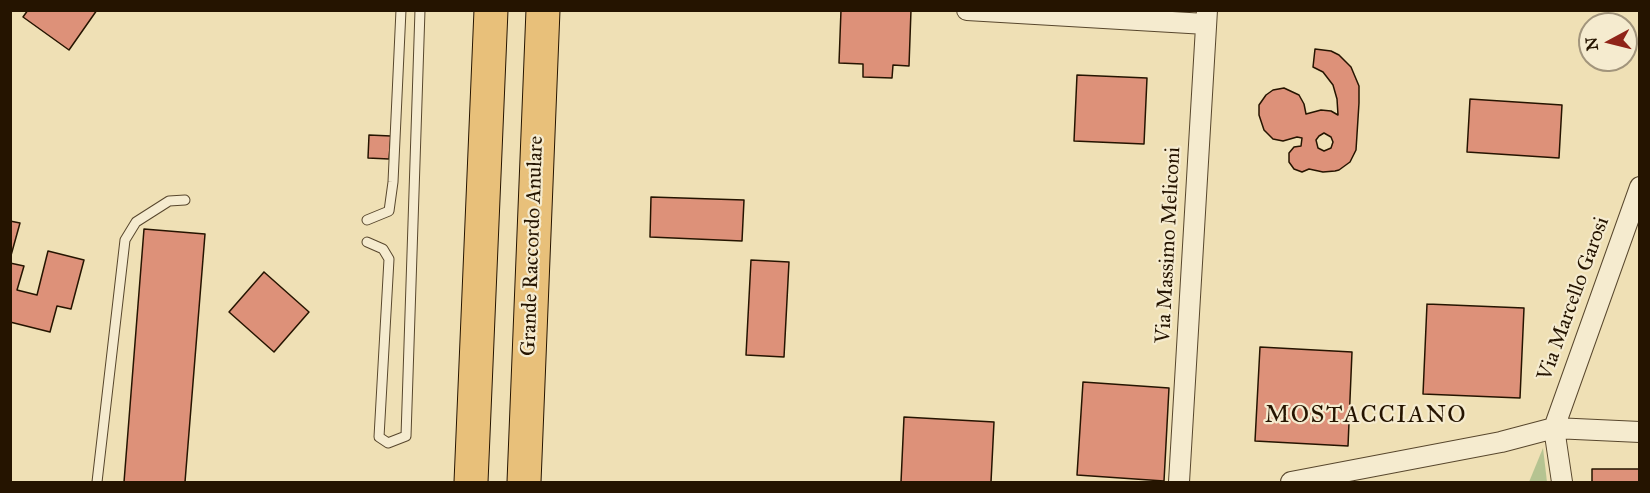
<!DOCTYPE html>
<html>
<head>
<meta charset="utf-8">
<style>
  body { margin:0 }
  #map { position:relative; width:1650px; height:493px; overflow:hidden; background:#efe0b5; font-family:"IM FELL Great Primer",serif }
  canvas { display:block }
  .frame { position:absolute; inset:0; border:12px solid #251400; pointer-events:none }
  .north { position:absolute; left:1578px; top:12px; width:60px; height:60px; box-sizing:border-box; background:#f5ebcf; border:2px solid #a2957c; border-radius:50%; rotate:263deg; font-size:16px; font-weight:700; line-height:24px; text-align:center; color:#251400 }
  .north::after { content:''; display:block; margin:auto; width:21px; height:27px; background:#8f2418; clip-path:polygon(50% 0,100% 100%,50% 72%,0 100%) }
</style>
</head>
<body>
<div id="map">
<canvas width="1650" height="493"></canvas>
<div class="frame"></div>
<div class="north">N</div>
</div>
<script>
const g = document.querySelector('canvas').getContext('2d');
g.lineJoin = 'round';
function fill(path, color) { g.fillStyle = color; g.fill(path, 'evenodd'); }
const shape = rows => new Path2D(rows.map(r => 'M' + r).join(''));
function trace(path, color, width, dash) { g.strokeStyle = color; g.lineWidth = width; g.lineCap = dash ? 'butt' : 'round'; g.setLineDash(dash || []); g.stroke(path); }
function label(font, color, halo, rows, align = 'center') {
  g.font = font + ' "IM FELL Great Primer",serif'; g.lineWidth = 4.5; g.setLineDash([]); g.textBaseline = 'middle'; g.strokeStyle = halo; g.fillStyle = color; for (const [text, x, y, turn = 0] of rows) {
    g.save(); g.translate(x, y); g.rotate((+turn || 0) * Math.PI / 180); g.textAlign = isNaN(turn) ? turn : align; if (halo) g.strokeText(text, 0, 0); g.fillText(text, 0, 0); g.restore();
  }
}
fill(shape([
  [1543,448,1547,482,1529,482]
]), '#b5c391');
const building = shape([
  [28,10,97,10,69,50,23,17,28,10],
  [841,10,911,10,909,66,893,65,892,78,863,77,863,64,839,63,841,10],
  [1315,49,1331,51,1339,55,1351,67,1359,86,1359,103,1356,150,1350,162,1339,170,1335,171,1323,172,1309,169,1302,172,1294,169,1289,162,1289,153,1294,147,1301,146,1302,138,1297,137,1283,141,1273,139,1264,130,1259,115,1259,105,1266,95,1273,90,1284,88,1299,95,1304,104,1306,114,1321,110,1331,111,1338,115,1337,99,1333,85,1323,72,1313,67,1315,49],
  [1324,133,1331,137,1333,142,1331,148,1324,151,1318,148,1316,140,1319,136,1324,133],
  [1077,75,1147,78,1144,144,1074,141,1077,75],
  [1470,99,1562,105,1559,158,1467,152,1470,99],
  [369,135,391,136,389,159,368,158,369,135],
  [651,197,744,200,742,241,650,237,651,197],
  [10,221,20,223,10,259,10,221],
  [144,229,205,234,185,482,124,482,144,229],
  [48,251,84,260,71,309,57,306,50,332,10,322,10,263,24,266,17,290,37,295,48,251],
  [751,260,789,262,784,357,746,355,751,260],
  [264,272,309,312,274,352,229,312,264,272],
  [1427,304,1524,308,1520,398,1423,394,1427,304],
  [1260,347,1352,352,1348,446,1255,441,1260,347],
  [1083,382,1169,388,1164,481,1077,475,1083,382],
  [904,417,994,422,991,482,901,482,904,417],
  [1592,469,1640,469,1640,482,1592,482,1592,469]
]);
fill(building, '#dd9179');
trace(building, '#251400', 1.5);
const service = shape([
  [367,220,389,211,393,182,401,10],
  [367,242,383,249,389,259,379,437,388,443,406,436,420,10],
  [97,482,125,240,136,222,169,201,185,200]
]);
const minor = shape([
  [967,10,1206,24],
  [1179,482,1207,10],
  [1291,482,1501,442,1554,428,1640,432],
  [1562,482,1554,428,1640,187]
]);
const motorway = shape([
  [471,482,491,10],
  [524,482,543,10]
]);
trace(service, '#58472d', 11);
trace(minor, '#58472d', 22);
trace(motorway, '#251400', 35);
trace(service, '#f5ebcf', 9);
trace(minor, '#f5ebcf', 20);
trace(motorway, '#e8c07a', 33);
label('21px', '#251400', '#f5ebcf', [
  ["Via Massimo Meliconi",1169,245,-87],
  ["Grande Raccordo Anulare",533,246,-88],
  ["Via Marcello Garosi",1574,299,-70]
]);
g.letterSpacing = '1.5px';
label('24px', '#251400', '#f5ebcf', [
  ["MOSTACCIANO",1366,416]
]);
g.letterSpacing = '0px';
</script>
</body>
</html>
